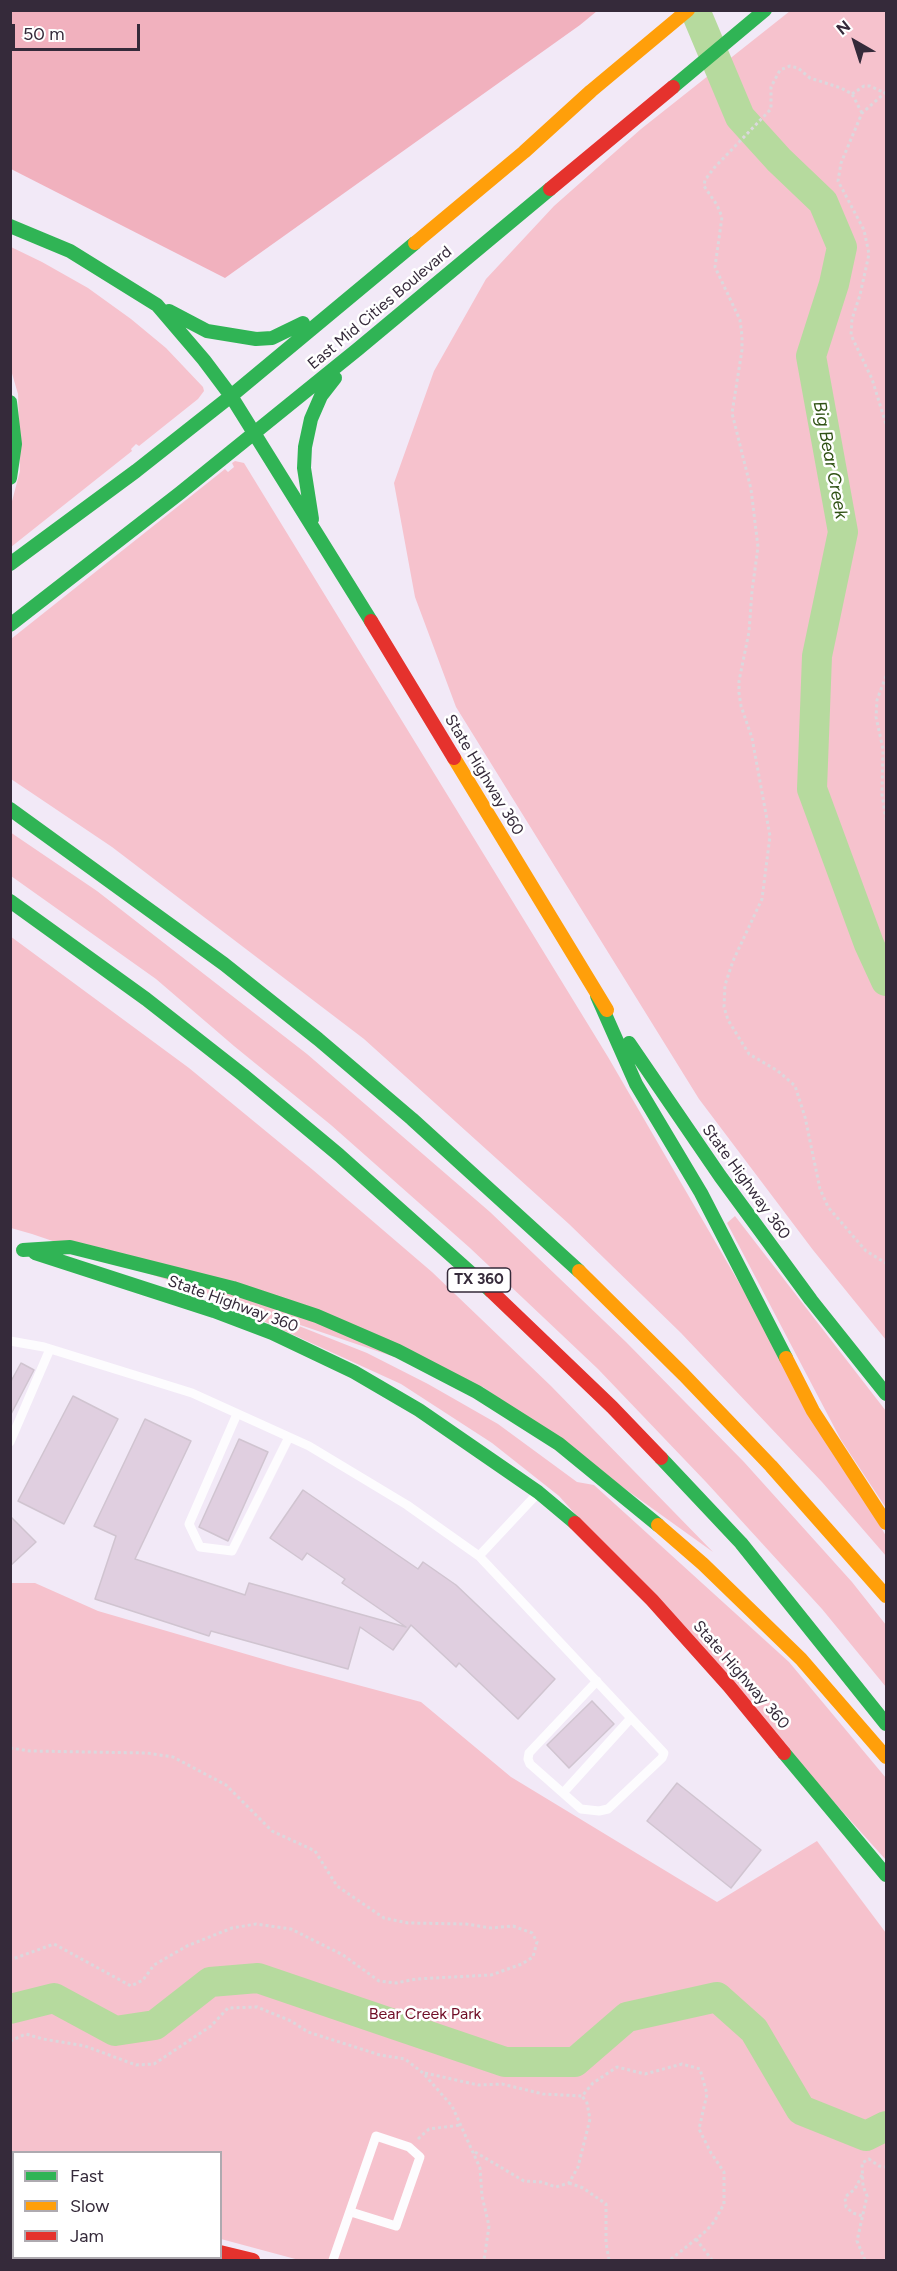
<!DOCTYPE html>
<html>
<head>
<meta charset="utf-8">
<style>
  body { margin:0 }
  #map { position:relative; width:897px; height:2271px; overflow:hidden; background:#f2e9f7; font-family:Figtree,sans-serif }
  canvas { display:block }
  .frame { position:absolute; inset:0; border:12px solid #352a3a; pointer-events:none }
  .legend { position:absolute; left:12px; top:2151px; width:210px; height:108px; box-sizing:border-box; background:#fff; border:2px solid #aeaab0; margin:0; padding:8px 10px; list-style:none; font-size:18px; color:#352a3a }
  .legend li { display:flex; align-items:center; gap:12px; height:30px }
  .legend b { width:30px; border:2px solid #aeaab0 }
  .north { position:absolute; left:825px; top:12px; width:60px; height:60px; -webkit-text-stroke:4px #fff; paint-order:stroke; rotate:321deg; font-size:16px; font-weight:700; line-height:24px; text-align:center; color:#352a3a }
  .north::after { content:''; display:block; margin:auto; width:21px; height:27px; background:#352a3a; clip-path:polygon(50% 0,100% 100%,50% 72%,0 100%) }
  .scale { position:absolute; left:12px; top:24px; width:128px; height:27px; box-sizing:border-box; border:3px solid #352a3a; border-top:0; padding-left:8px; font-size:18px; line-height:21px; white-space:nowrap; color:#352a3a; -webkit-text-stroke:4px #fff; paint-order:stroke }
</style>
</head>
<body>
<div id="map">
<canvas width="897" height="2271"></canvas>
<div class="frame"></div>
<ul class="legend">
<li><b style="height:8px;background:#30b455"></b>Fast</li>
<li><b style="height:8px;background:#ff9f0a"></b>Slow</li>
<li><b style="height:8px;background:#e5322d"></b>Jam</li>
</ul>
<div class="north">N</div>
<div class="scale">50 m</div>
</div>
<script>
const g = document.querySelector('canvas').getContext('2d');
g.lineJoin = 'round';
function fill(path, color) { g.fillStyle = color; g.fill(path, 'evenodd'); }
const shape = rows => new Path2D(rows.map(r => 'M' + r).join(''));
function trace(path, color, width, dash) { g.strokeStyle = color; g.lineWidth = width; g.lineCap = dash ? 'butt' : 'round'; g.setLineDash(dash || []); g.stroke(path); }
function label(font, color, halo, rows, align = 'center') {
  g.font = font + ' Figtree,sans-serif'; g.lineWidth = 5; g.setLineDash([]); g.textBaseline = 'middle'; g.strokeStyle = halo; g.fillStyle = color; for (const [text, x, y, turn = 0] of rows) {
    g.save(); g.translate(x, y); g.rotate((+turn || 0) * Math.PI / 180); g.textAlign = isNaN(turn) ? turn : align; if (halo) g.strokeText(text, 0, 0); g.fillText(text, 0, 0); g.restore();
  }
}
fill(shape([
  [790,11,886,11,886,1340,813,1250,699,1099,456,707,415,597,394,483,434,371,486,279,554,206,641,129],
  [11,247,42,262,88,288,131,319,166,348,203,387,204,391,198,399,139,446,136,444,131,449,132,451,11,547,11,505,20,471,18,394,11,370],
  [235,461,244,463,608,1057,886,1536,886,1556,822,1482,681,1333,569,1224,364,1039,112,847,11,779,11,639,225,469,228,472,234,467,232,463],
  [10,832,97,891,307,1054,490,1212,626,1342,744,1462,852,1582,886,1625,886,1687,822,1609,706,1482,598,1369,470,1248,331,1125,234,1046,156,979,11,876],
  [10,936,189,1068,313,1170,432,1272,551,1386,713,1552,483,1387,32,1234,11,1228],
  [735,1216,886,1411,886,1508,841,1440,727,1223],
  [228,1305,256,1309,367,1353,428,1384,498,1424,577,1482,594,1485,789,1662,886,1778,886,1860,559,1496,492,1443,401,1384],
  [10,1583,35,1583,98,1611,287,1666,421,1702,511,1777,717,1902,817,1841,886,1933,886,2260,299,2260,221,2239,220,2152,14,2152,14,2258,62,2258,64,2260,11,2260]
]), '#f6c2cd');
fill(shape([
  [10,11,11,10,597,11,580,25,225,278,11,169]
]), '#f1b1be');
trace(shape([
  [695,10,740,117,779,160,823,202,842,247,834,284,811,356,843,532,817,656,812,789,869,944,886,981],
  [10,2009,54,1998,115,2031,155,2025,210,1982,258,1978,505,2062,575,2062,627,2017,717,1997,754,2030,801,2110,866,2136,886,2126]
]), '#b6da9e', 30);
const building = shape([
  [21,1363,34,1370,10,1416,10,1383,21,1363],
  [73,1396,118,1419,64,1524,18,1501,73,1396],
  [145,1419,191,1441,135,1559,245,1595,249,1583,406,1627,342,1583,345,1579,307,1553,302,1560,270,1538,303,1490,418,1569,423,1562,456,1585,555,1679,518,1719,459,1663,456,1667,411,1625,393,1650,360,1627,348,1669,211,1631,209,1636,95,1599,116,1536,94,1526,145,1419],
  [239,1439,268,1452,228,1541,199,1527,239,1439],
  [10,1516,36,1542,10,1566,10,1516],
  [592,1701,614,1724,569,1768,547,1745,592,1701],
  [677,1783,761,1850,731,1888,647,1821,677,1783]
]);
fill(building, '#e0cfe0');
trace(building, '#d0c4d0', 1.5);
trace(shape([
  [886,92,862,113,841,163,838,181,864,230,869,254,860,295,852,319,851,335,872,379,886,424],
  [852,94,864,86,870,86,885,93],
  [862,113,852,94,841,88,810,78,798,68,790,66,780,70,771,87,771,109,714,168,705,180,704,186,717,205,722,217,715,267,740,320,742,336,742,350,732,413,751,489,758,547,752,591,749,632,739,681,739,693,741,706,752,738,770,836,762,899,733,961,725,985,724,1007,728,1020,749,1054,778,1071,795,1086,805,1117,820,1189,828,1207,866,1251,886,1263],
  [886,676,877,700,876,717,883,749,882,794,886,820],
  [10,1748,30,1751,147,1753,173,1757,226,1785,272,1831,315,1851,337,1886,384,1918,408,1923,466,1924,491,1928,513,1926,532,1933,537,1942,533,1957,522,1964,491,1975,416,1979,396,1983,379,1981,343,1955,291,1929,256,1924,232,1928,187,1946,154,1965,143,1980,131,1986,54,1944,10,1960],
  [10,2041,26,2034,43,2039,85,2046,136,2065,154,2064,211,2026,228,2008,257,2007,291,2021,308,2032,380,2055,405,2059,423,2073,452,2106,480,2168,482,2196,489,2226,484,2260],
  [425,2073,478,2085,502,2084,543,2094,582,2096,593,2083,617,2067,645,2074,682,2064,700,2069,707,2094,699,2129,711,2153,724,2172,724,2204,714,2222,706,2231,670,2260],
  [418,2139,429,2129,461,2125],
  [475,2152,524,2181,541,2182,556,2187,569,2183,578,2167,590,2119,587,2103,582,2096],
  [862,2175,855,2189,845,2197,846,2207,853,2213,862,2216],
  [569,2183,583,2188,606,2204,606,2243,609,2260],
  [696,2239,712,2260],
  [865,2260,857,2241,867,2196,863,2186,862,2163,869,2159,879,2166,886,2167]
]), '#dbd8dd', 3, [3, 3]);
trace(shape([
  [10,1341,44,1347,192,1393,309,1446,407,1505,479,1556,631,1718,664,1753,662,1758,608,1809,599,1811,581,1809,530,1764,528,1759,529,1753,597,1681],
  [237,1414,189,1524,200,1547,232,1551,289,1437],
  [10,1442,50,1349],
  [479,1556,537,1494],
  [563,1793,631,1718],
  [333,2260,376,2136,409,2147,420,2157,396,2226,351,2212]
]), '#fdfcfe', 9);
trace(shape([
  [673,87,765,10],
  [10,226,70,251,157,305,204,360,231,396,371,621],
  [169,311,207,331,256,339,272,338,303,323],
  [10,402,15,444,10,478],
  [312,519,304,468,305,447,311,419,321,396,335,378],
  [10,564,136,471,231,396,415,243],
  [10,625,180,493,358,349,550,189],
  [10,809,224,964,318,1039,412,1119,579,1271],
  [10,901,146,999,243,1075,339,1155,491,1291],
  [597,996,636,1084,701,1193,786,1358],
  [629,1043,720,1176,811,1300,886,1394],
  [23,1250,70,1247,233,1288,317,1316,398,1351,477,1392,559,1444,658,1525],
  [35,1253,214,1311,272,1333,354,1372,419,1410,538,1492,575,1523],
  [661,1458,741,1543,886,1724],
  [784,1753,886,1875]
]), '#30b455', 14);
trace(shape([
  [415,243,524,152,591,91,688,10],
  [454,758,607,1010],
  [579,1271,684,1375,771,1466,886,1596],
  [786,1358,813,1411,886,1523],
  [658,1525,703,1564,801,1659,886,1757]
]), '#ff9f0a', 14);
trace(shape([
  [550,189,673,87],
  [371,621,454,758],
  [491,1291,612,1407,661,1458],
  [575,1523,652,1600,729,1686,784,1753],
  [10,2195,14,2196],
  [220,2252,253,2260]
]), '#e5322d', 14);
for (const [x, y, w] of [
  [479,1280,63]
]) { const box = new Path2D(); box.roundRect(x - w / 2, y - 12, w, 24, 4.5); g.fillStyle = '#fff'; g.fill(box); trace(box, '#352a3a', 1.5); }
label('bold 15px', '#352a3a', null, [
  ["TX 360",479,1280]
]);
label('16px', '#352a3a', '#fff', [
  ["East Mid Cities Boulevard",380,308,-40],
  ["State Highway 360",484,775,59],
  ["State Highway 360",746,1182,54],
  ["State Highway 360",233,1304,20],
  ["State Highway 360",741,1675,49]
]);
label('16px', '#700d26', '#fff', [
  ["Bear Creek Park",425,2014]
]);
label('italic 18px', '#305214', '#fff', [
  ["Big Bear Creek",830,460,79]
]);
</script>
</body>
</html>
